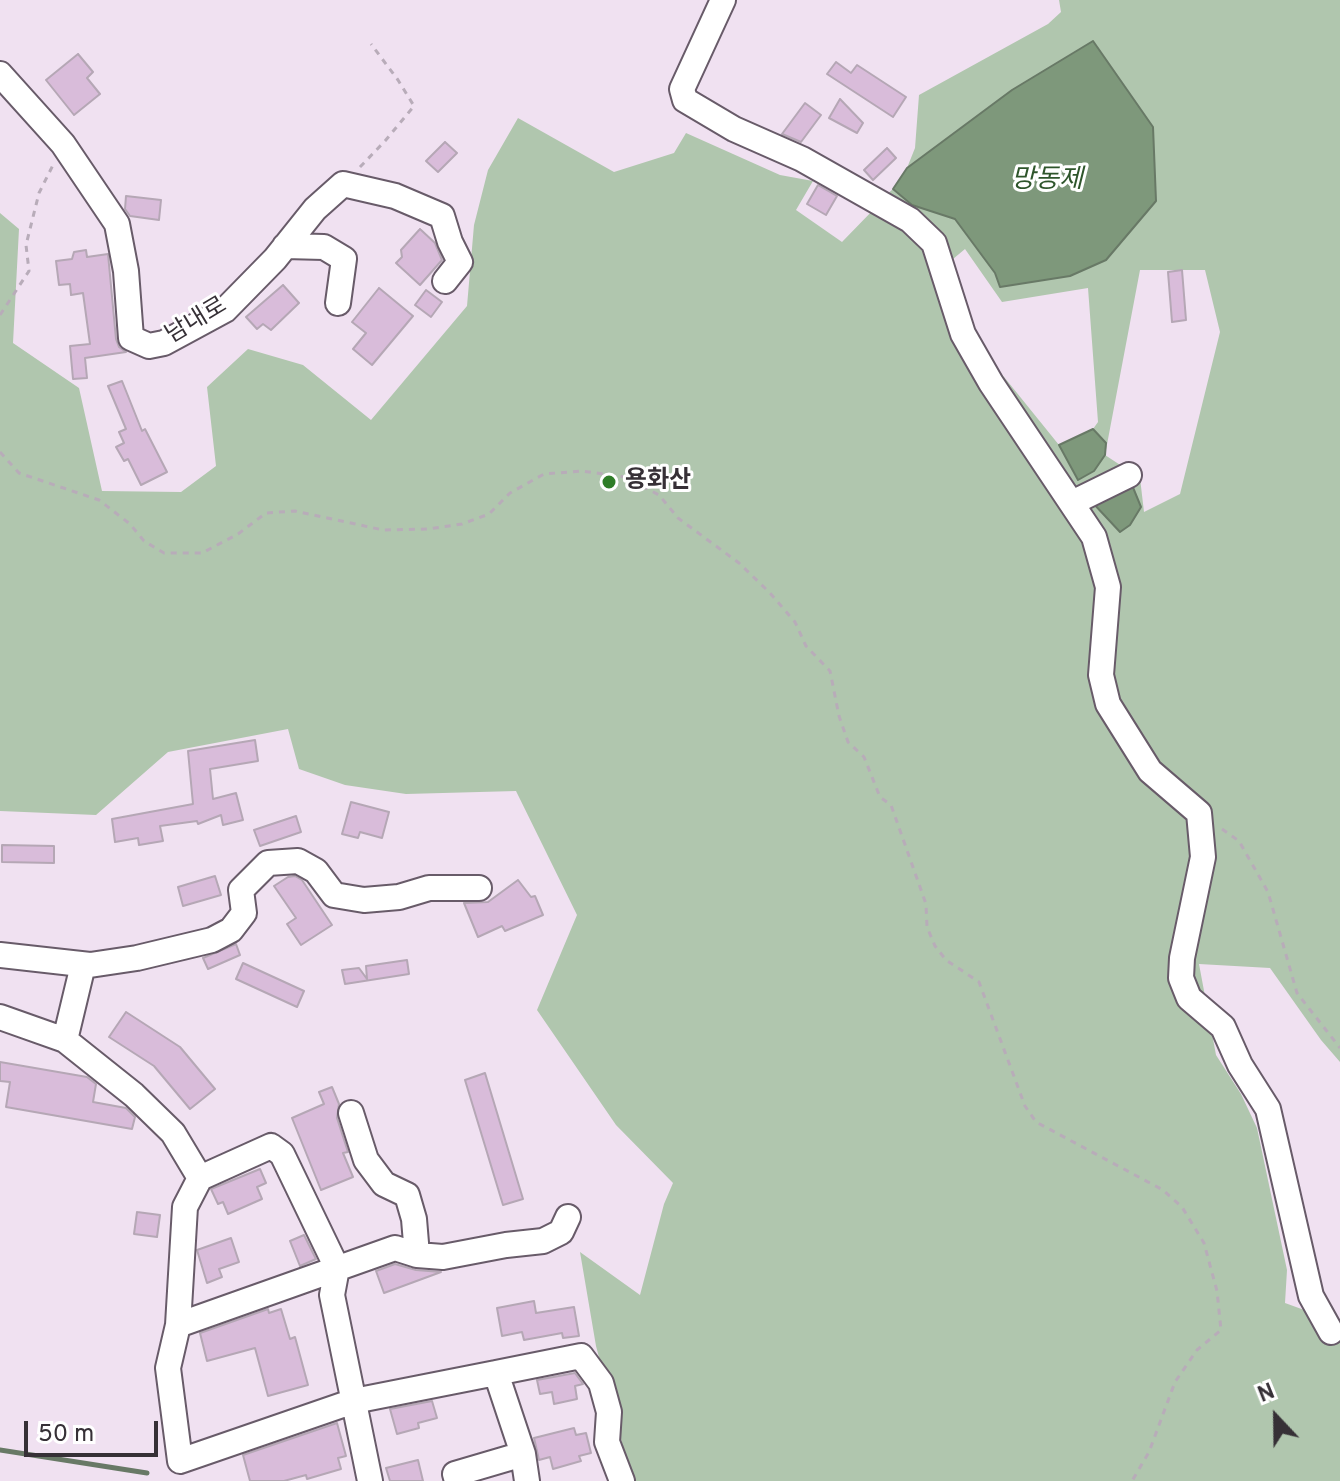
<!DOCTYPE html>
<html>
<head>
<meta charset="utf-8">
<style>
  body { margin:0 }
  #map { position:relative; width:1340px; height:1481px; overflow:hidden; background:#f0e1f1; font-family:Overpass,sans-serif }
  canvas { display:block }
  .north { position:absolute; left:1236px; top:1377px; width:80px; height:80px; -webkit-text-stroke:6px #fff; paint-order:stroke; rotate:338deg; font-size:22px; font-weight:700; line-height:32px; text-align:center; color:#363036 }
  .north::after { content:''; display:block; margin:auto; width:28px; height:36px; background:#363036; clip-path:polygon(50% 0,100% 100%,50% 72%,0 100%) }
  .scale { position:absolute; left:24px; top:1421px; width:134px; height:36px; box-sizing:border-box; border:4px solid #363036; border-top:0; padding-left:10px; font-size:24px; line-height:28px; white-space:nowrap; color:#363036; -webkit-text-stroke:6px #fff; paint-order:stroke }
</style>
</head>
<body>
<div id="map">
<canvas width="1340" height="1481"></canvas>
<div class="north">N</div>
<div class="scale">50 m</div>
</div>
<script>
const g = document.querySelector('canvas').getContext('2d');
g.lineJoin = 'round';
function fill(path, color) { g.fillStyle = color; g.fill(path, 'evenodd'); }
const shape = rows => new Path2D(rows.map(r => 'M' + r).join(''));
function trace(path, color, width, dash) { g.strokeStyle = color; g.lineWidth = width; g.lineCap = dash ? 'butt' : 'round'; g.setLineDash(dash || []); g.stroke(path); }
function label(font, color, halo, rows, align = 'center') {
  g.font = font + ' Overpass,"Noto Sans KR",sans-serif'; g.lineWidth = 6; g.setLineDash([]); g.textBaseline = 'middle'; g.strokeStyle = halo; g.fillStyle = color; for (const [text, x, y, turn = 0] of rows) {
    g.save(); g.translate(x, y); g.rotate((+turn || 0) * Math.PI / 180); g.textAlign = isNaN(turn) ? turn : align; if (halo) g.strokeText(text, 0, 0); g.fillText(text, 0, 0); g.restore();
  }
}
fill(shape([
  [1059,0,1340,0,1340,1062,1321,1040,1270,968,1199,964,1216,1055,1241,1094,1257,1128,1287,1270,1285,1303,1340,1323,1340,1481,626,1481,627,1462,596,1346,580,1252,640,1295,664,1204,673,1183,616,1125,537,1010,577,915,516,791,406,794,345,785,299,769,288,729,168,752,96,815,0,811,0,213,19,229,13,343,79,388,102,491,181,492,216,466,207,387,248,349,303,365,371,420,467,306,474,225,488,170,518,118,614,172,674,153,686,133,780,175,813,181,796,210,842,242,876,207,925,246,979,346,1059,445,1093,429,1098,422,1088,288,1002,302,965,249,947,264,884,197,893,189,912,205,955,219,995,273,1156,201,1153,127,1093,41,1012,90,907,168,915,148,919,95,1048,24,1061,12],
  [1140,270,1205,270,1220,332,1180,494,1144,512,1140,478,1105,455]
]), '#b0c6ae');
const water = shape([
  [1093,41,1153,127,1156,201,1106,260,1070,276,1000,287,995,273,955,219,912,205,893,189,907,168,1012,90,1093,41],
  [1093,429,1106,443,1105,455,1094,471,1078,480,1059,445,1093,429],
  [1132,485,1141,507,1130,525,1120,532,1092,502,1132,485]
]);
fill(water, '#7e987b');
trace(water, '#687966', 2);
trace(shape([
  [0,1450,147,1473]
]), '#687966', 5);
const building = shape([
  [78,54,93,72,87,78,100,94,74,115,46,80,78,54],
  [836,62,851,73,857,65,906,97,893,117,827,74,836,62],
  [840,99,863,123,857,133,829,118,840,99],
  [805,103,821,115,801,142,782,134,805,103],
  [445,142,457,153,438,172,426,161,445,142],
  [887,148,896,158,873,180,864,170,887,148],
  [818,185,837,196,826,215,807,204,818,185],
  [126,196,161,200,159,220,130,216,125,209,126,196],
  [420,229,435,243,442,260,420,285,396,263,402,257,401,250,420,229],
  [86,250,87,257,108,254,116,339,119,347,126,352,85,358,87,378,73,379,70,346,90,344,83,293,71,295,70,284,59,285,56,261,72,259,74,252,86,250],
  [1182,270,1186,320,1172,322,1168,272,1182,270],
  [283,285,299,303,271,330,263,324,257,329,246,317,283,285],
  [379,288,413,316,372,365,353,349,366,333,352,322,379,288],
  [426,290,442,302,431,317,415,305,426,290],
  [122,381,142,431,145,429,167,472,141,485,128,459,124,461,116,447,124,443,119,432,126,429,108,386,122,381],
  [255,740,258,761,210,769,213,799,236,793,243,820,223,825,221,815,198,824,197,821,160,826,163,841,139,845,138,838,115,842,112,819,193,804,188,751,255,740],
  [351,802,389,812,382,838,360,832,358,838,342,834,351,802],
  [296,816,301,832,260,846,254,830,296,816],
  [2,845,54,846,54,863,2,862,2,845],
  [215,876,221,895,183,906,178,887,215,876],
  [295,876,302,880,332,925,301,945,287,924,296,918,274,886,288,877,295,876],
  [518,880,531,897,535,896,543,915,505,931,502,926,478,937,464,903,488,902,518,880],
  [236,944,240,955,208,969,203,958,236,944],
  [407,960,409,974,345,984,342,970,359,968,367,979,366,966,407,960],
  [243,963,304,991,297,1007,236,979,243,963],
  [126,1012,180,1047,215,1089,190,1109,154,1066,109,1037,126,1012],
  [0,1062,87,1077,96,1084,93,1102,126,1108,135,1117,132,1129,6,1107,10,1082,0,1081,0,1062],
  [485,1073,523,1199,503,1205,465,1080,485,1073],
  [332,1087,339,1104,337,1118,348,1152,343,1153,353,1177,321,1190,292,1118,324,1104,319,1092,332,1087],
  [260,1169,266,1183,257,1187,262,1199,228,1214,223,1202,218,1204,211,1189,260,1169],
  [137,1212,160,1215,157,1237,134,1234,137,1212],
  [304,1235,316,1259,300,1266,290,1241,304,1235],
  [231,1238,239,1262,219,1269,222,1277,207,1283,197,1250,231,1238],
  [395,1264,416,1270,441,1272,384,1293,376,1271,395,1264],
  [534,1301,536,1313,574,1307,579,1336,563,1338,562,1333,524,1340,522,1332,502,1336,497,1308,534,1301],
  [268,1309,269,1313,281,1309,290,1339,295,1337,308,1385,268,1396,255,1348,207,1361,200,1333,268,1309],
  [575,1373,583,1384,575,1386,577,1399,554,1404,552,1392,540,1394,537,1380,575,1373],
  [432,1401,437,1418,418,1423,419,1428,397,1434,390,1409,432,1401],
  [337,1423,346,1456,338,1458,341,1469,307,1479,306,1475,284,1481,250,1481,243,1455,337,1423],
  [574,1428,576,1435,586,1433,591,1453,579,1456,581,1461,553,1469,550,1457,539,1460,534,1438,574,1428],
  [418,1460,423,1481,390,1481,386,1468,418,1460]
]);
fill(building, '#d9bcda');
trace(building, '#b5a7b5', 2);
const minor = shape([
  [723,0,682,89,685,100,734,129,802,159,910,220,934,243,963,334,991,383,1094,537,1108,587,1101,675,1108,704,1150,771,1199,813,1203,857,1182,958,1181,978,1189,998,1223,1027,1240,1065,1268,1109,1311,1296,1331,1332],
  [0,74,63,144,117,224,126,271,131,338,149,346,164,343,225,310,275,259,315,209,343,184,395,196,442,216,450,242,460,262,445,281],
  [285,246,324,247,344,259,338,303],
  [1072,503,1129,475],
  [0,955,90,965,137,958,212,940,231,930,244,913,241,890,268,863,298,861,316,871,334,895,364,900,399,897,429,888,479,888],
  [0,1017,65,1040,134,1095,173,1133,200,1178,185,1207,178,1325,168,1368,180,1461,354,1401,496,1373,523,1454,527,1481],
  [65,1040,83,965],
  [351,1113,366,1160,384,1184,407,1195,414,1219,417,1255],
  [200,1178,271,1146,282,1154,337,1268,332,1295,370,1481],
  [178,1325,395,1248,417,1255,443,1257,506,1245,543,1241,561,1232,568,1217],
  [496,1373,581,1356,601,1383,609,1412,607,1442,622,1481],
  [457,1481,455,1474,523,1454]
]);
trace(minor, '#685b69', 28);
trace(shape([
  [360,167,385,141,414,106,398,80,371,44],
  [0,315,29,271,26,245,39,193,53,165],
  [0,452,19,473,99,500,130,524,144,541,164,553,202,553,238,534,266,513,295,511,383,530,428,529,462,524,489,514,510,493,544,474,582,471,625,477,659,495,678,518,739,563,770,593,795,622,806,646,830,671,839,716,848,742,864,757,880,797,891,805,926,904,927,927,935,946,946,960,979,982,1025,1106,1036,1122,1163,1190,1182,1207,1204,1243,1217,1291,1221,1330,1197,1350,1175,1382,1149,1452,1132,1481],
  [1222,829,1239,841,1268,892,1297,993,1340,1048]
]), '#b8acb9', 3, [6, 6]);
trace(minor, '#fff', 24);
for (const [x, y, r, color] of [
  [609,482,8,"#2e7d27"]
]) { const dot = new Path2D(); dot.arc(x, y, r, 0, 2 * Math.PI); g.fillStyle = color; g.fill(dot); trace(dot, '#fff', 3); }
label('24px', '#363036', '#fff', [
  ["남내로",197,322,-31]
]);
label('bold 24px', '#363036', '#fff', [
  ["용화산",625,482]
], 'left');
label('italic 26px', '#2e552b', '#fff', [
  ["망동제",1047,182]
]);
</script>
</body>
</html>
